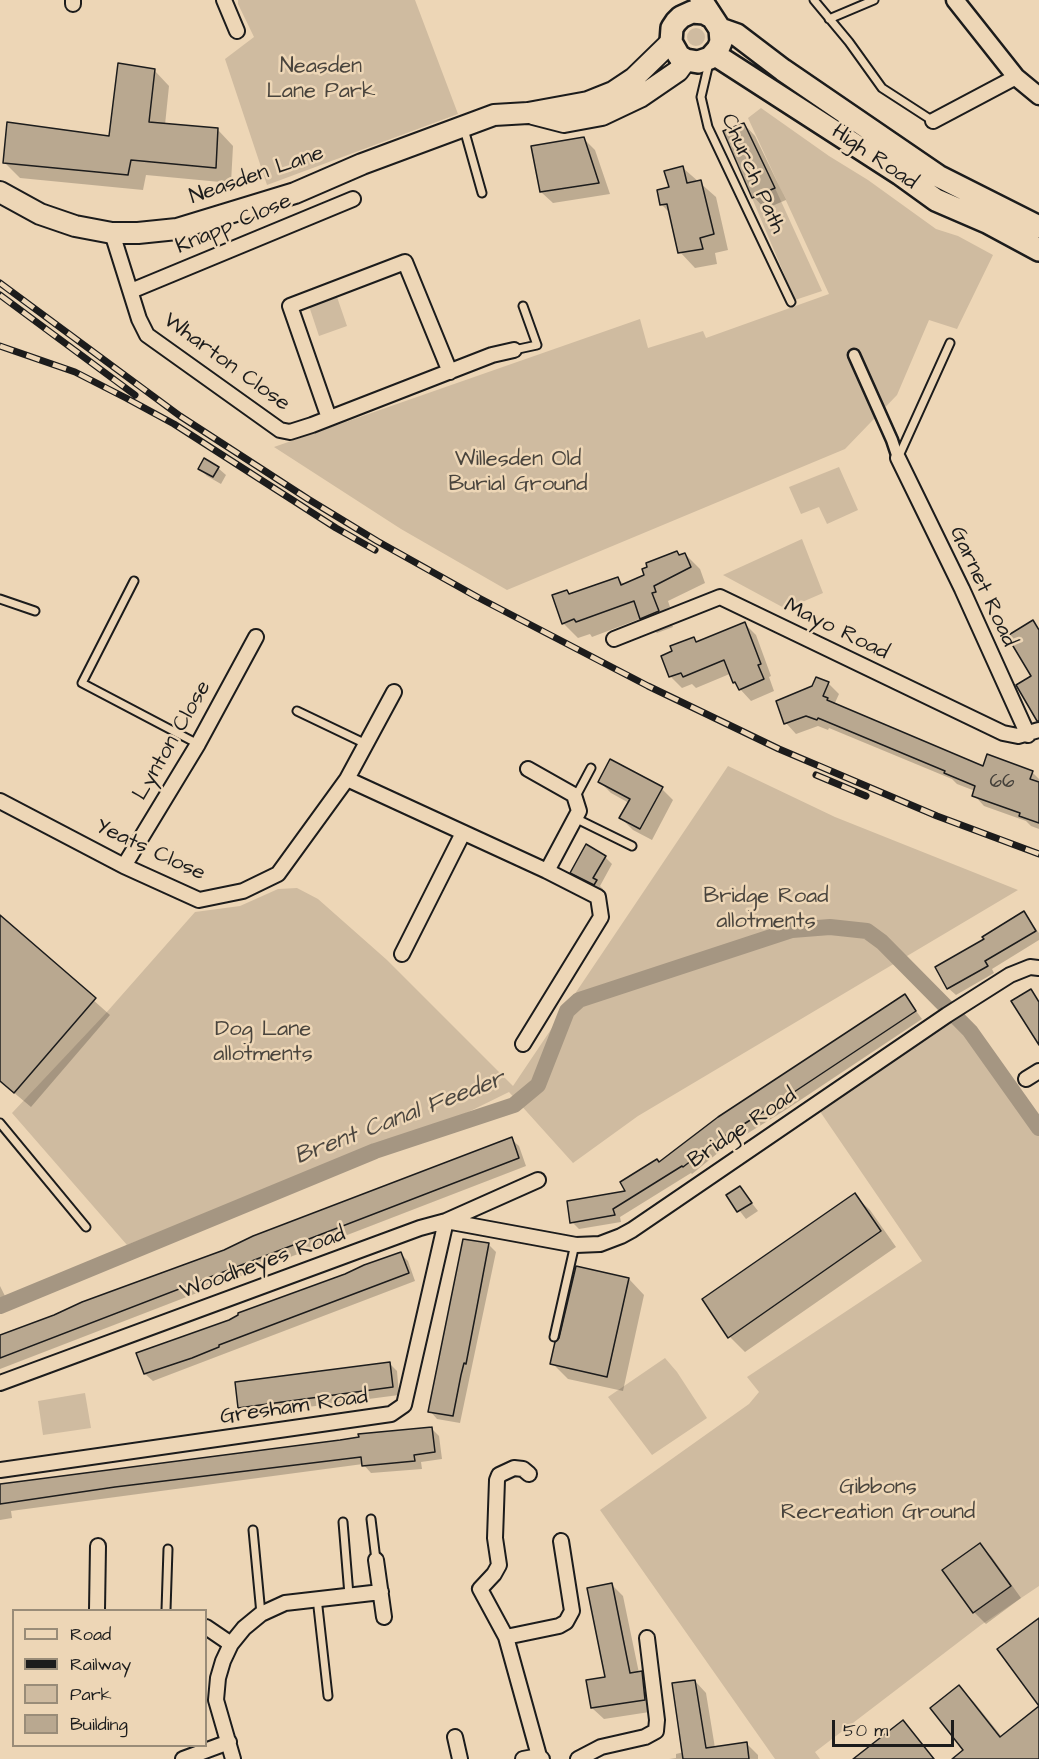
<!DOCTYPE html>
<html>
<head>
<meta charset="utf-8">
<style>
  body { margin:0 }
  #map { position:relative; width:1039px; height:1759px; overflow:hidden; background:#edd6b6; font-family:"Architects Daughter",sans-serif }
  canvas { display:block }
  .legend { position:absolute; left:12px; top:1609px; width:195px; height:138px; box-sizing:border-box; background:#edd6b6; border:2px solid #998c78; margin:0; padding:8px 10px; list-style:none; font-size:18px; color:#1c1c1c }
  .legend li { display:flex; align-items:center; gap:12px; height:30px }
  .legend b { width:30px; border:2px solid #998c78 }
  .scale { position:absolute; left:832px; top:1720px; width:122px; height:27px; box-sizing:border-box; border:3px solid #1c1c1c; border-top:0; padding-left:8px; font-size:18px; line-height:21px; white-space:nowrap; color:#1c1c1c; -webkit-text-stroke:4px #edd6b6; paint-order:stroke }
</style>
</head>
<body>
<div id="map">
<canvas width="1039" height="1759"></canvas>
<ul class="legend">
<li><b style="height:8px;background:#edd6b6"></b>Road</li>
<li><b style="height:8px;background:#1c1c1c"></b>Railway</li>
<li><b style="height:16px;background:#cfbba0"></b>Park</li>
<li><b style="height:16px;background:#b9a890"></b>Building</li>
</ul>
<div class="scale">50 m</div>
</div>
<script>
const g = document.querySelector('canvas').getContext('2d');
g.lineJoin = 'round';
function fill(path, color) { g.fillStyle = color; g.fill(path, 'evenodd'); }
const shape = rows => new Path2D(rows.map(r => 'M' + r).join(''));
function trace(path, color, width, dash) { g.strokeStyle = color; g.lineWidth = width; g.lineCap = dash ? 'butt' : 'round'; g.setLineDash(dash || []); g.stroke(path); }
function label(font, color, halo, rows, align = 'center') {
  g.font = font + ' "Architects Daughter",sans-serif'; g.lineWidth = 5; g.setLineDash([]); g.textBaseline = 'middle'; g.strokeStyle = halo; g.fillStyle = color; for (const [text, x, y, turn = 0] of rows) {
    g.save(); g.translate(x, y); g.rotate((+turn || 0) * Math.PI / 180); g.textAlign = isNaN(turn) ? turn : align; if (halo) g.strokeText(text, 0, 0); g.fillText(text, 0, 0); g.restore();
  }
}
fill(shape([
  [238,0,415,0,458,114,267,185,225,59,254,37,238,4],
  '687 37a9 9 0 1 1 18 0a9 9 0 1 1-18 0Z',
  [761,108,829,156,868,180,936,229,958,236,993,255,957,329,929,320,897,395,845,449,507,590,401,529,274,447,640,319,648,348,703,331,706,338,829,294,748,118],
  [775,188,822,291,795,300,752,198],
  [337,297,347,326,319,336,309,306],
  [839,467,858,510,827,524,819,507,801,514,789,487],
  [802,539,823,593,786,609,723,575],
  [728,766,835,817,1018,890,638,1116,573,1163,509,1092,448,1122,385,1142,127,1245,12,1113,106,1013,195,912,240,906,278,889,297,888,318,899,387,960,513,1086],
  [957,1015,976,1031,1039,1120,1039,1586,981,1625,815,1752,820,1759,775,1759,600,1510,749,1404,759,1392,747,1377,922,1261,819,1110],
  [665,1358,677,1372,707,1418,652,1455,608,1397],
  [85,1393,91,1428,43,1435,38,1401]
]), '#cfbba0');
fill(shape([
  [154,70,169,86,165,125,218,130,233,146,231,183,146,175,143,190,20,178,4,162,110,138],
  [744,124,755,136,786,200,765,209,754,197,725,132],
  [583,138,595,150,610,194,553,203,541,192],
  [683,168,716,197,728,250,715,253,717,264,695,268,680,252,671,214,661,204],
  [218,468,226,475,221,484,207,476,200,469],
  [677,553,680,556,685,554,700,569,705,583,668,601,670,607,666,609,673,627,657,633,642,618,592,637,590,634,578,638,563,623,570,595,618,578,624,585,646,576],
  [744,623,756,635,771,676,769,677,774,691,751,701,740,689,732,673,696,688,692,684,682,688,670,676,693,639,697,643],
  [828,683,839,694,834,705,983,768,1032,772,1039,779,1039,829,1031,826,1026,821,984,806,974,795,975,791,957,784,952,779,829,728,828,730,818,726,796,734,786,723],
  [600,782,662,789,673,800,652,840,633,830,621,818,629,803,611,793],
  [605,857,612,864,600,886,603,889,602,891,579,880,572,872],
  [1024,913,1039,933,1039,940,992,969,994,973,956,995,948,988,986,940],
  [0,917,110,1015,31,1107,0,1081],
  [905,996,922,1019,787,1109,724,1148,692,1174,691,1173,620,1217,621,1222,579,1229,572,1222,628,1192,660,1164],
  [511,1139,519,1146,526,1166,0,1369,0,1336,224,1251],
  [740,1188,758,1211,746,1219,728,1196],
  [854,1195,870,1210,896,1247,745,1352,730,1337],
  [488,1244,496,1252,460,1423,437,1419,430,1411],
  [401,1254,408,1261,415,1281,153,1381,145,1374,229,1321],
  [577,1268,629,1279,644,1295,623,1391,568,1379,552,1363,561,1339],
  [0,1286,5,1296,0,1299],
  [389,1363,397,1371,399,1395,247,1415,239,1408],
  [431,1428,439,1436,442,1459,421,1462,422,1469,371,1473,363,1464,11,1511,12,1518,0,1520,0,1484],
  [980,1545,991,1556,1021,1598,986,1624,974,1612,944,1570],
  [611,1584,623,1596,639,1673,641,1673,653,1684,656,1711,604,1719,592,1708,607,1678],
  [695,1681,706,1693,715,1748,746,1743,758,1755,758,1759,669,1759,676,1758,676,1754,684,1752],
  [959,1687,974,1702,1002,1737,1039,1708,1039,1759,955,1759,965,1751],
  [902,1722,935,1759,856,1759]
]), '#0003');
trace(shape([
  [0,1306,375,1151,514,1105,538,1085,567,1011,579,1000,792,930,830,927,867,931,882,942,970,1031,1039,1128]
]), '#a59682', 16);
const building = shape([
  [118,63,155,69,149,122,218,128,216,168,131,160,128,175,3,163,7,122,109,136,118,63],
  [744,123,775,188,752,198,723,131,744,123],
  [584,137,599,183,540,192,531,146,584,137],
  [683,166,687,183,701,180,714,234,700,238,703,249,678,253,667,204,660,205,657,190,669,187,664,171,683,166],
  [204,458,219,467,213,477,198,469,204,458],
  [677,551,679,555,685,553,691,567,654,586,656,592,652,593,659,611,640,619,634,601,576,622,574,619,562,624,552,595,567,590,569,594,618,577,621,585,644,575,642,569,647,567,646,563,677,551],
  [1033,620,1039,630,1039,721,1037,721,1016,685,1031,676,1007,636,1033,620],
  [745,622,761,664,758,665,764,679,739,690,735,682,733,683,724,660,683,677,681,673,669,677,661,656,672,651,670,646,694,637,696,642,745,622],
  [816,677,829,682,823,696,828,698,827,700,983,766,987,754,1033,771,1030,779,1039,782,1039,823,1019,816,1020,813,972,796,975,786,944,773,945,771,818,718,817,720,806,716,784,724,776,701,812,686,816,677],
  [610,759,663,787,640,829,619,818,630,799,598,782,610,759],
  [586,844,606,856,593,878,597,880,594,885,570,873,586,844],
  [1024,911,1036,931,985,961,988,966,947,989,935,967,984,939,982,937,1024,911],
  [0,915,96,998,14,1093,0,1081,0,915],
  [1031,989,1039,1002,1039,1045,1011,1001,1031,989],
  [905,994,916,1011,779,1102,717,1141,683,1167,682,1166,613,1209,615,1215,570,1223,567,1201,625,1191,620,1182,657,1159,659,1162,718,1117,905,994],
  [512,1137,519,1158,0,1358,0,1335,54,1315,82,1302,224,1250,253,1236,512,1137],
  [740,1186,752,1203,737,1212,726,1195,740,1186],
  [855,1193,881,1231,728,1338,702,1299,855,1193],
  [463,1239,489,1243,476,1312,466,1364,464,1363,461,1375,453,1416,428,1412,463,1239],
  [401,1252,409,1273,219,1345,219,1347,192,1358,144,1374,136,1353,229,1320,238,1315,238,1313,345,1274,364,1265,401,1252],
  [576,1266,629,1278,607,1377,550,1364,555,1342,559,1338,576,1266],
  [390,1362,393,1387,238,1408,235,1382,390,1362],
  [432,1427,435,1452,414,1455,415,1461,362,1466,361,1457,115,1487,0,1504,0,1484,340,1440,359,1437,358,1434,432,1427],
  [980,1543,1011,1586,973,1613,942,1570,980,1543],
  [612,1583,630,1673,642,1671,645,1700,591,1708,586,1680,605,1677,587,1588,612,1583],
  [1039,1618,1039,1759,952,1759,963,1750,930,1708,959,1685,1000,1737,1039,1706,997,1649,1039,1618],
  [695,1680,706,1748,747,1742,749,1759,683,1759,672,1683,695,1680],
  [903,1720,934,1759,853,1759,903,1720]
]);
fill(building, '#b9a890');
trace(building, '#1c1c1c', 1.5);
const service = shape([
  [814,0,849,42,882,88,933,121],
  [829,19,874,0],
  [709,63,701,97,708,127,791,302],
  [464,129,482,193],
  [514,350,537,345,523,306],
  [898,458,950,343],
  [134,581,82,683,198,744],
  [0,599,35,611],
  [297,711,366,744],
  [575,798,591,768],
  [575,818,632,846],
  [0,1123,86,1227],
  [554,1337,575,1244],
  [371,1519,376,1560],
  [343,1522,349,1595],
  [253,1530,261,1614],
  [317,1598,328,1696],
  [166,1610,168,1549]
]);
const pedestrian = shape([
  [854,355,892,440,898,458]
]);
const minor = shape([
  [224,0,237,31],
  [73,4,73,0],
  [933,121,1016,77],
  [112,233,139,319,147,335,280,430,290,432,312,425,492,355,514,350],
  [131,291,353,199],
  [329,418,290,306,405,262,450,372],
  [898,458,962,589,1028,735],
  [614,639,720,597,1003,733,1018,736,1039,730],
  [528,769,574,795,579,811,547,871],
  [347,779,394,692],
  [0,801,124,866,199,900,243,891,278,874,347,779,547,871,598,897,601,917,523,1044],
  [124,866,198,744,256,637],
  [402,954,463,833],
  [1026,1079,1039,1071],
  [446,1221,576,1245,600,1244,621,1236,632,1230,947,1015,1010,975,1030,967,1039,968],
  [0,1383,420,1228,446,1221,538,1180],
  [0,1470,391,1414,404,1405,446,1221],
  [529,1474,523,1469,514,1468,499,1475,497,1480,495,1538,499,1565,494,1574,480,1589,506,1637,539,1756,542,1759],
  [376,1560,384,1617],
  [97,1610,98,1546],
  [206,1627,231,1644],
  [506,1637,559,1626,566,1622,572,1611,561,1541],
  [455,1737,460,1759],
  [183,1759,229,1742],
  [233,1759,216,1700,218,1678,223,1661,231,1644,244,1628,261,1614,285,1603,381,1592],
  [523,1759,539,1756],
  [578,1759,601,1747,645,1737,656,1731,657,1720,647,1638]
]);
const tertiary = shape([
  [955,0,1016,77,1039,96]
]);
const secondary = shape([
  [533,114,564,122,602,115,640,97,678,71,686,60],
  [0,192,40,214,75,226,112,233,138,233,177,229,295,193,362,164,494,115,528,113,588,102,613,92,634,78,671,42]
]);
const primary = shape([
  [701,0,720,29,721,42,718,49,710,58,698,62,686,60,679,56,671,42,672,28,676,22,681,17,692,12,704,13,710,16],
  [720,29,737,35,783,70,938,176,1039,227],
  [714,54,900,174,936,200,987,222,1039,250]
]);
trace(service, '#1c1c1c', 11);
trace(pedestrian, '#1c1c1c', 15);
trace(minor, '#1c1c1c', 18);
trace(tertiary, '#1c1c1c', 21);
trace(secondary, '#1c1c1c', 24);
trace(primary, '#1c1c1c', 26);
trace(service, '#edd6b6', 7);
trace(pedestrian, '#edd6b6', 10);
trace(minor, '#edd6b6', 14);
trace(tertiary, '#edd6b6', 16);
trace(secondary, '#edd6b6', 20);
trace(primary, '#edd6b6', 21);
const rail = shape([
  [0,283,180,416,308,499,377,541,479,598,648,686,779,749,937,816,1039,854],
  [0,295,135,395],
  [0,346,75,372,126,398,174,424,336,528,375,550],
  [816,775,866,796]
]);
trace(rail, '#1c1c1c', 7);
trace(rail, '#edd6b6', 4.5, [14]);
label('20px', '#433f39', null, [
  ["66",1002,783]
]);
label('22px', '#49443d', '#edd6b6', [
  ["Neasden",321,67],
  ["Lane Park",321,92],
  ["Willesden Old",518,460],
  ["Burial Ground",518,485],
  ["Bridge Road",766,897],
  ["allotments",766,922],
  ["Dog Lane",263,1030],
  ["allotments",263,1055],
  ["Gibbons",878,1488],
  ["Recreation Ground",878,1513]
]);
label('22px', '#1c1c1c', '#edd6b6', [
  ["High Road",874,158,34],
  ["Church Path",752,174,66],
  ["Neasden Lane",257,176,-19],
  ["Knapp Close",234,225,-23],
  ["Wharton Close",226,363,36],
  ["Garnet Road",982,587,65],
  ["Mayo Road",836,630,26],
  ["Lynton Close",173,741,-60],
  ["Yeats Close",150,851,25],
  ["Bridge Road",743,1129,-34],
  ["Woodheyes Road",263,1264,-20],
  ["Gresham Road",294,1408,-8]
]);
label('italic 24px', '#4c4740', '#edd6b6', [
  ["Brent Canal Feeder",400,1119,-21]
]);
</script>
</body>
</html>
